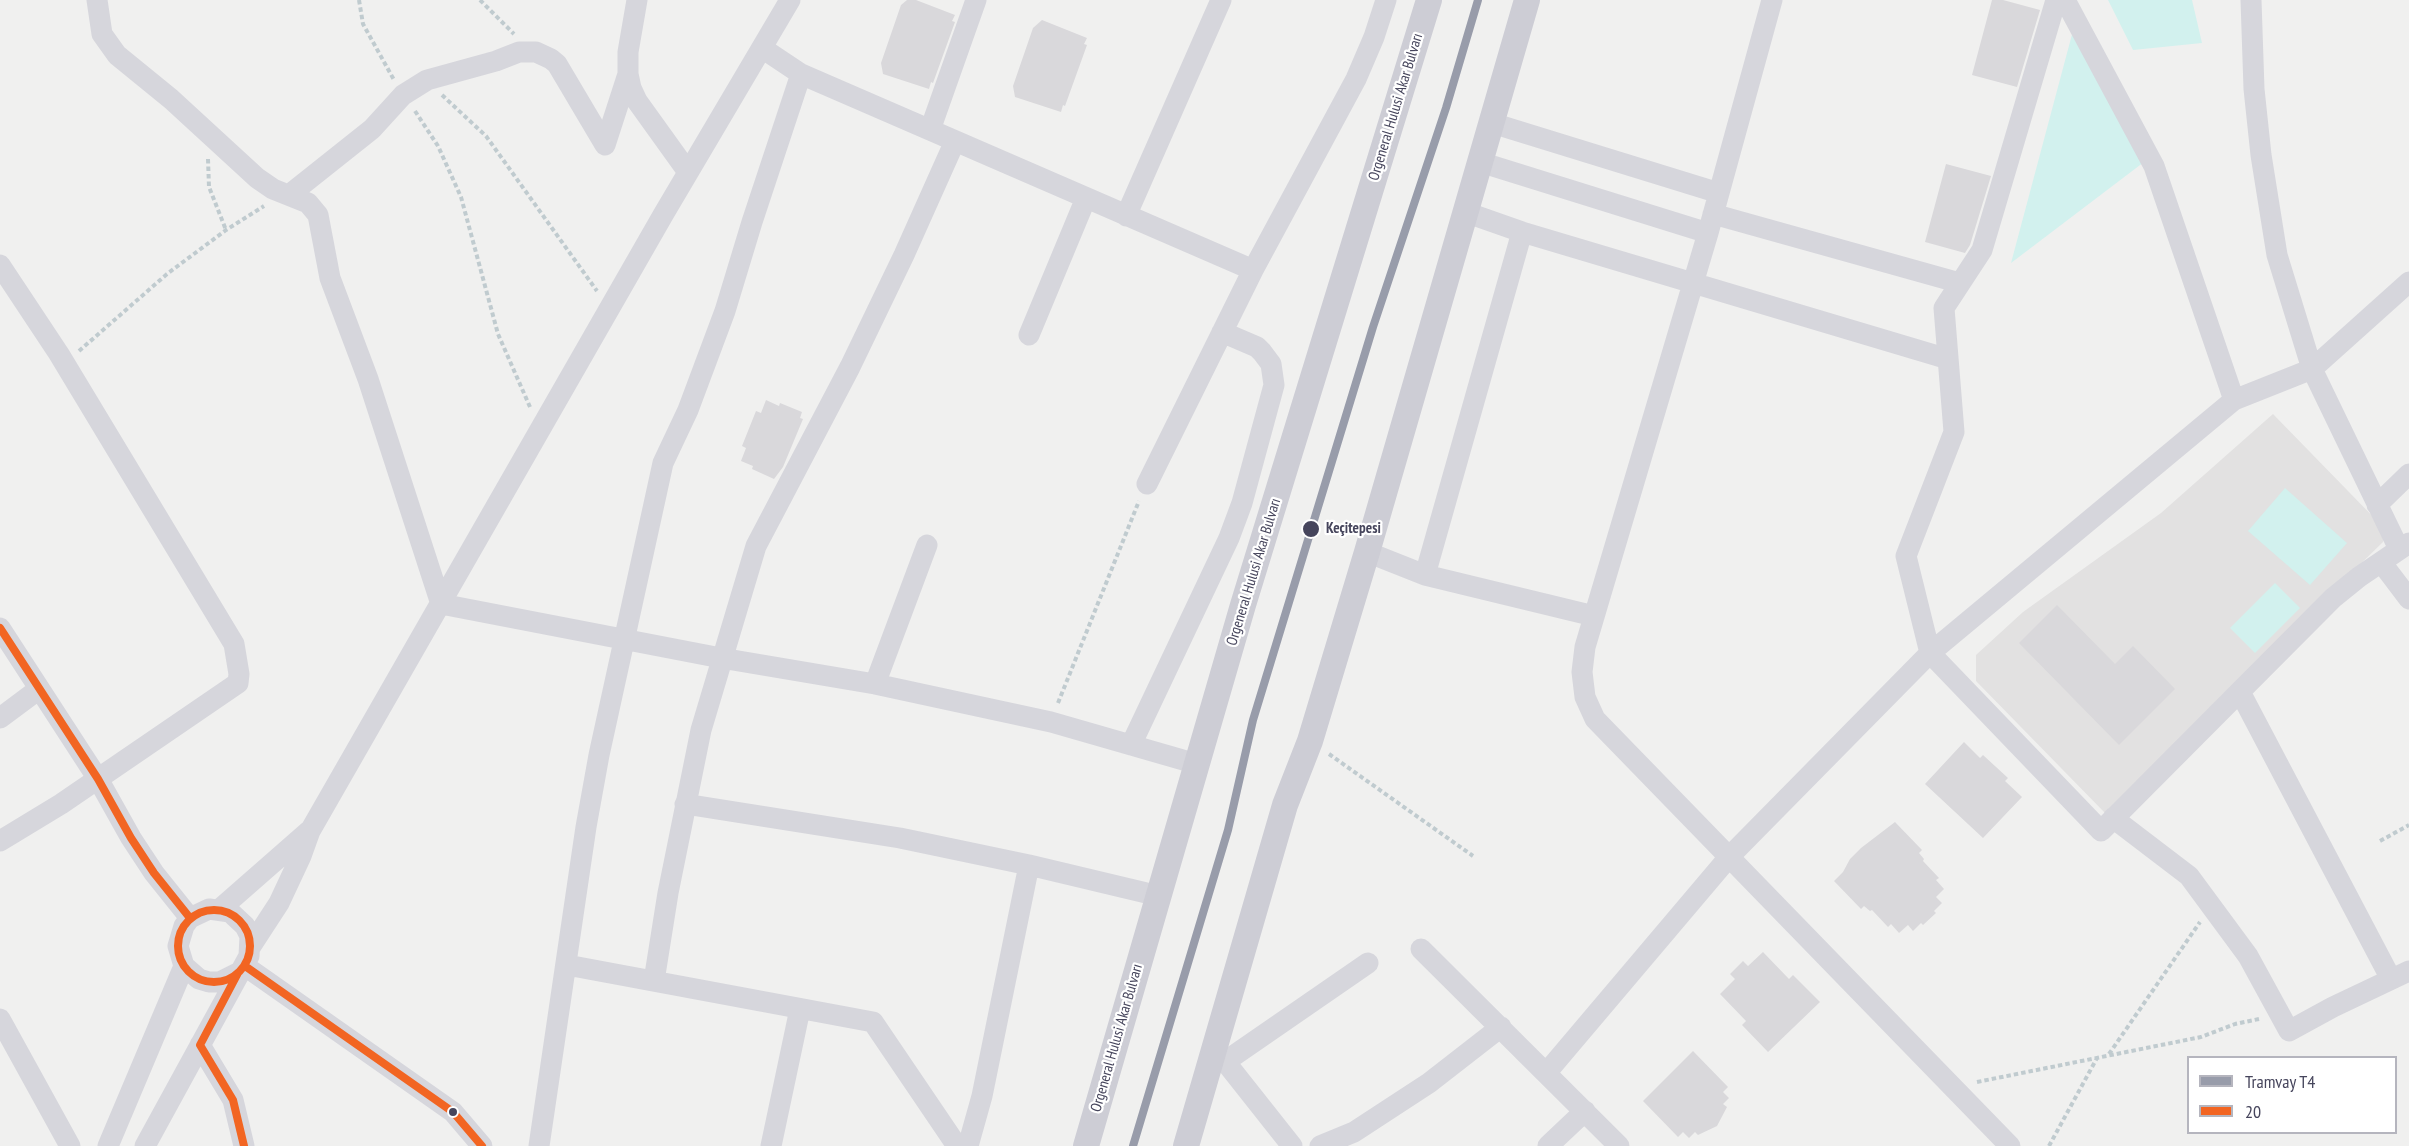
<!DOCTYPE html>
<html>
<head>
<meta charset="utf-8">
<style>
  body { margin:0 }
  #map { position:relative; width:2409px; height:1146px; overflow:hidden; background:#f0f0ef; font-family:"PT Sans Narrow",sans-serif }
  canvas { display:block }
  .legend { position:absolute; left:2187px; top:1056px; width:210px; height:78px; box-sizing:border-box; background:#fff; border:2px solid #b5b5be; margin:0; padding:8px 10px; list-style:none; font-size:18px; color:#46455c }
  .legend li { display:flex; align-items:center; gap:12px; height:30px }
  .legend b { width:30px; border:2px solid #b5b5be }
</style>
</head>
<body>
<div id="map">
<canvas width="2409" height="1146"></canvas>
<ul class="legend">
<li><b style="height:8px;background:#989caa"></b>Tramvay T4</li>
<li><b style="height:8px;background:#f26522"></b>20</li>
</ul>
</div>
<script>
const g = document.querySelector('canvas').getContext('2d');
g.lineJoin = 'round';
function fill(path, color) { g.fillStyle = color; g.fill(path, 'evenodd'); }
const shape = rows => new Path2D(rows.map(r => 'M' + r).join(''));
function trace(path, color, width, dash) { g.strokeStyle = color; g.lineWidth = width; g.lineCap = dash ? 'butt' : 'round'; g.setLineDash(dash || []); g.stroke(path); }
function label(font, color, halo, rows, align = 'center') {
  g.font = font + ' "PT Sans Narrow",sans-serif'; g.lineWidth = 4.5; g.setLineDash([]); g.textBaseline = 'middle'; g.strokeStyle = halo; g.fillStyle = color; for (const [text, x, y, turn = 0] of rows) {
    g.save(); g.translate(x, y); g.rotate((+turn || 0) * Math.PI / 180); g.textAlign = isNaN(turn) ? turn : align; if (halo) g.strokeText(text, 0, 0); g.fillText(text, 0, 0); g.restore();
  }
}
fill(shape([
  [2273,414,2385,529,2383,542,2105,813,1976,681,1976,655,2023,612,2161,513]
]), '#e2e1e1');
fill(shape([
  [2108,0,2192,0,2202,43,2133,50],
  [2078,12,2148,159,2011,263],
  [2285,488,2347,543,2310,585,2248,531],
  [2275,583,2300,608,2255,653,2230,628]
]), '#d2f1ee');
fill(shape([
  [907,0,916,0,955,15,952,21,955,22,933,83,931,82,929,89,883,74,881,63,901,5],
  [1992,0,2003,0,2040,10,2017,87,1972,75],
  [1042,20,1087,38,1084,44,1087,45,1065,106,1063,105,1061,112,1015,97,1013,86,1033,28],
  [1946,164,1991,176,1970,245,1965,253,1925,242],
  [766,400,779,406,780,403,802,412,800,418,803,419,783,467,774,479,752,469,753,466,741,461,746,448,742,446,756,411,761,413],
  [2057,605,2115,664,2133,646,2175,689,2119,745,2019,643],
  [1964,742,1980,758,1983,755,2008,778,2005,781,2022,797,1983,838,1925,784],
  [1895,822,1922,850,1919,853,1924,859,1923,861,1939,878,1936,880,1944,889,1936,897,1942,903,1934,911,1936,913,1923,925,1921,923,1913,931,1908,925,1899,933,1891,924,1888,927,1872,910,1870,911,1864,906,1861,909,1834,881,1843,872,1850,859,1861,848],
  [1763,952,1789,979,1793,975,1820,1002,1768,1052,1742,1025,1746,1021,1720,994,1735,979,1730,974,1743,961,1748,966],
  [1693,1051,1728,1087,1723,1092,1729,1098,1723,1104,1727,1107,1717,1126,1698,1135,1695,1132,1689,1138,1683,1132,1678,1137,1643,1101]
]), '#d9d8db');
trace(shape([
  [359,0,363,24,394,80],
  [480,0,514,34],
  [442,95,486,136,597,291],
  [415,111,438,146,461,197,498,334,530,407],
  [208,159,209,187,226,230],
  [79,351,167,274,226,230,264,206],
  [1058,703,1139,501],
  [1329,754,1473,856],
  [2380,841,2409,825],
  [2109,1054,2200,922],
  [1977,1082,2201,1037,2235,1024,2259,1019],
  [2049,1146,2097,1058]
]), '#c0cbcf', 4, [4.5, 3]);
trace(shape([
  [97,0,102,34,117,55,171,99,257,178,273,189,308,203,318,215,330,278,368,379,441,604,721,658,875,684,1051,722,1197,764],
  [637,0,628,52,628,74,631,88,637,101,688,172],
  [1772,0,1708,233,1585,647,1582,672,1585,697,1595,719,2010,1146],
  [2056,0,1982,250,1944,308,1954,432,1906,556,1930,653,2101,831,2333,598,2359,577,2409,543],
  [2065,0,2154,166,2234,400],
  [2251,0,2254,89,2261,155,2277,255,2312,369,2399,549],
  [801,74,1253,270],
  [1492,123,1719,193],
  [930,130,976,0],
  [605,145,628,74],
  [1480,162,1708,233],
  [289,195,372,129,403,95,427,80,496,61,519,52,536,52,551,59,557,64,605,145],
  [1465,212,1522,232,1948,359],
  [1713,214,1960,283],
  [1126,216,1221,0],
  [0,265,59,354,234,644,239,674,238,683,61,804,0,841],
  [1029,335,1086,198],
  [1147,484,1253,270,1356,79,1374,37,1386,0],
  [2377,505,2409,474],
  [1367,552,1425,575,1594,616],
  [2381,562,2409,599],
  [1425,575,1522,232],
  [0,628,98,779,131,838,154,873,190,918],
  [875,684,927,545],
  [2240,692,2391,979],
  [0,718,39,689],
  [1131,745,1229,538,1242,503,1274,385,1271,364,1262,352,1257,347,1222,332],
  [685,804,900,838,1029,865,1159,896],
  [2113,818,2189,876,2248,956,2289,1031,2333,1007,2409,971],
  [220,909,309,831],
  [251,946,279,903,301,856,310,831,663,215,790,0],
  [1421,949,1619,1146],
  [567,965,873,1022,957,1146],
  [245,966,453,1112,482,1146],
  [654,981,668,893,701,730,756,546,850,367,904,255,955,141],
  [0,1019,70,1146],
  [200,1045,233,1100,244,1146],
  [1216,1050,1292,1146],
  [1226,1061,1368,963],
  [1547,1072,1729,857,1930,653,2234,400,2312,369,2409,282],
  [108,1146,184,966],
  [145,1146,249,956,250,936,245,926,230,912,209,909,190,918,184,926,178,946,184,966,199,979,209,982,220,982,238,973],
  [539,1146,586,827,599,755,663,463,688,410,725,311,752,222,801,74,762,48],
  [771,1146,800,1009],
  [968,1146,982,1096,1029,865],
  [1320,1146,1354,1132,1429,1083,1501,1027],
  [1548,1146,1585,1111]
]), '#d6d6dc', 21);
trace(shape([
  [1086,1146,1243,605,1429,0],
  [1186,1146,1285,805,1310,741,1367,552,1527,0]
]), '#cdcdd5', 26);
trace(shape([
  [0,628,98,779,131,838,154,873,190,918],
  '178 946a36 36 0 1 1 72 0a36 36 0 1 1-72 0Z',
  [245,966,453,1112,482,1146],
  [238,973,200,1045,233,1100,244,1146]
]), '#f26522', 8);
trace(shape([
  [1133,1146,1228,830,1253,720,1373,327,1446,108,1478,0]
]), '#989caa', 8);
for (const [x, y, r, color] of [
  [1311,529,9,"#46455c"],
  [453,1112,5,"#46455c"]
]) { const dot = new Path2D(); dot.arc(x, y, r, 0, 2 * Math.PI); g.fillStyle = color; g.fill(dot); trace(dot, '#fff', 2); }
label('15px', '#46455c', '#fff', [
  ["Orgeneral Hulusi Akar Bulvarı",1396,107,-73],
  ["Orgeneral Hulusi Akar Bulvarı",1254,572,-73],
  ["Orgeneral Hulusi Akar Bulvarı",1117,1038,-74]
]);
label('bold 15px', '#46455c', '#fff', [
  ["Keçitepesi",1326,529]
], 'left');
</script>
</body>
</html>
